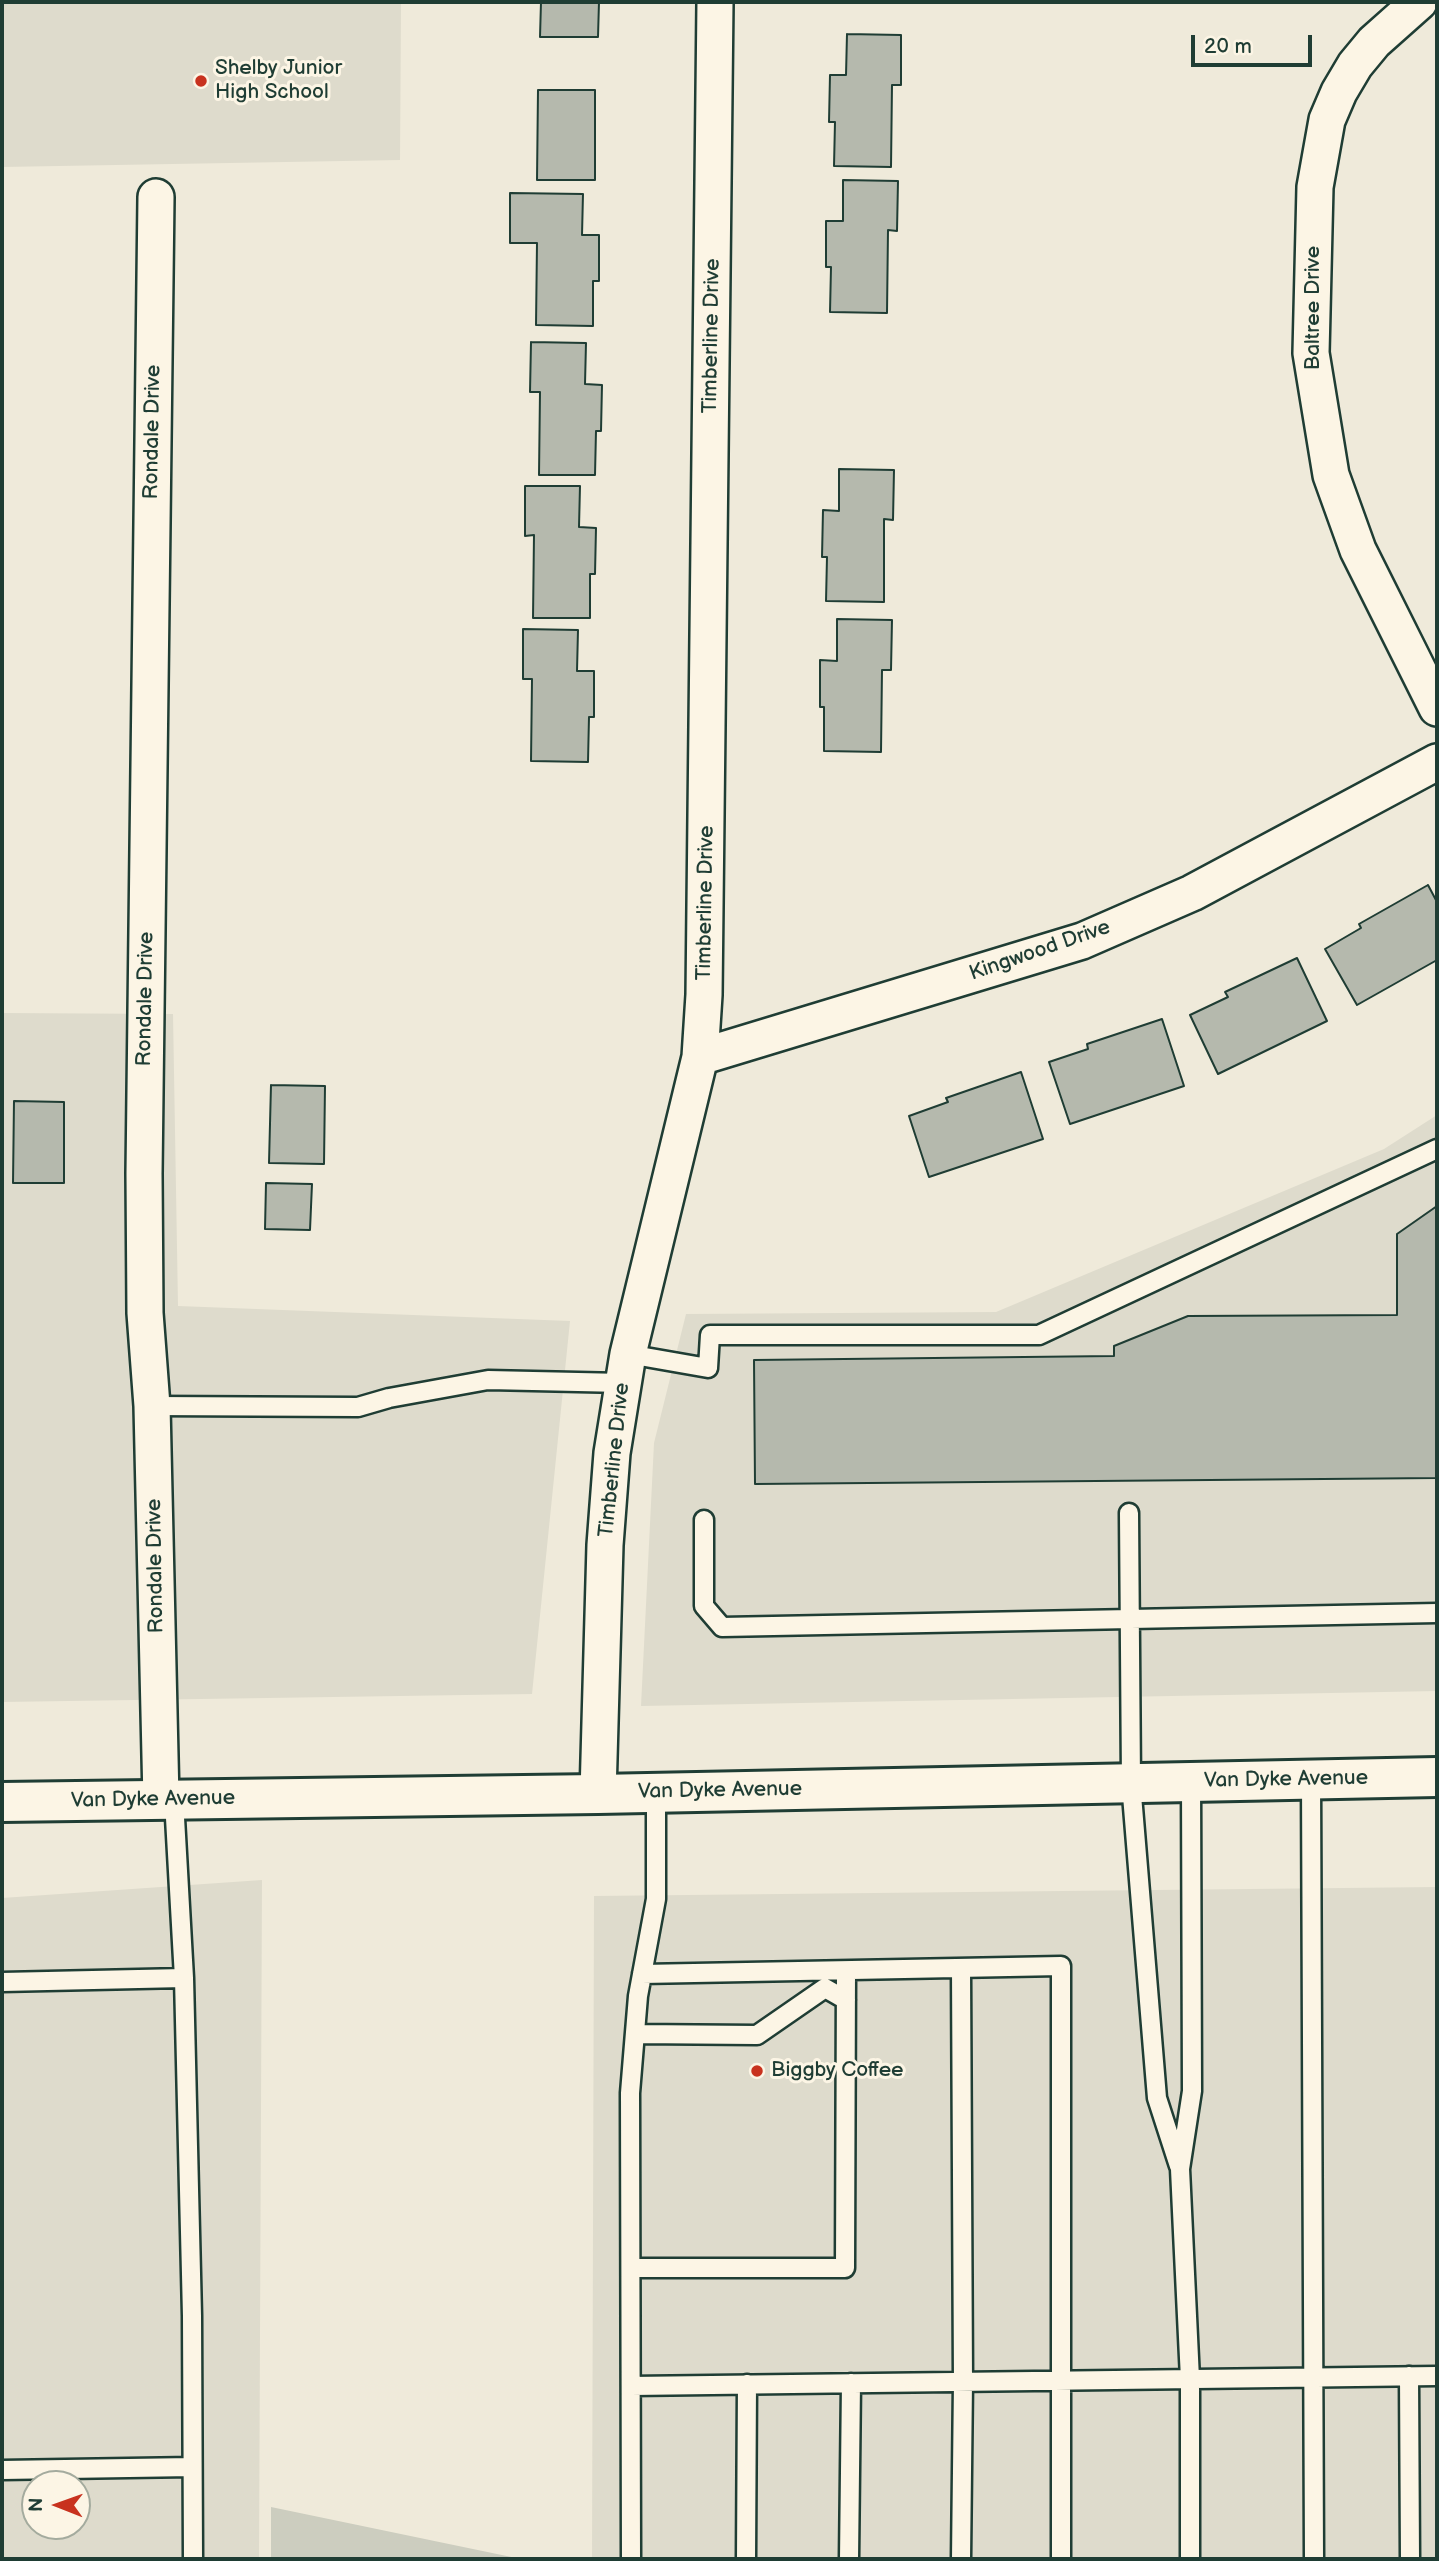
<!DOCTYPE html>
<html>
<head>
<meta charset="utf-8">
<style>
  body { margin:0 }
  #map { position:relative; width:1439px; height:2561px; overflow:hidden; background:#efeada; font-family:"Balsamiq Sans",sans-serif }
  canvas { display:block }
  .frame { position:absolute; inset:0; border:4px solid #1f3d34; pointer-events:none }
  .north { position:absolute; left:21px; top:2470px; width:70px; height:70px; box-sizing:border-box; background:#fcf5e5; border:2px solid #a4ab9e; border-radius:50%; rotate:271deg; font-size:19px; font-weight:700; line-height:28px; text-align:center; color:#1f3d34 }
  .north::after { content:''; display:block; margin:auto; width:24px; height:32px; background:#c8321e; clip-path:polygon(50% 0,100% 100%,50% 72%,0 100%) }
  .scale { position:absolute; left:1191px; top:35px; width:121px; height:32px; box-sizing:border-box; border:4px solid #1f3d34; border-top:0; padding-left:9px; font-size:21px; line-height:24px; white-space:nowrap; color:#1f3d34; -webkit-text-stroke:5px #fcf5e5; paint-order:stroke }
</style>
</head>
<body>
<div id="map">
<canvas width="1439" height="2561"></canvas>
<div class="frame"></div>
<div class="north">N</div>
<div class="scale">20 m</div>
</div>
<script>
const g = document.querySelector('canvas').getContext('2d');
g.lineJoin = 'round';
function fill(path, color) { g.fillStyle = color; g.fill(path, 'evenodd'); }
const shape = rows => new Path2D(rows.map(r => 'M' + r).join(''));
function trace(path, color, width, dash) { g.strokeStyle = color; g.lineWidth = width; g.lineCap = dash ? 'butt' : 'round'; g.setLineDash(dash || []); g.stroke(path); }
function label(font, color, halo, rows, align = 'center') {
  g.font = font + ' "Balsamiq Sans",sans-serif'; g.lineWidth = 6; g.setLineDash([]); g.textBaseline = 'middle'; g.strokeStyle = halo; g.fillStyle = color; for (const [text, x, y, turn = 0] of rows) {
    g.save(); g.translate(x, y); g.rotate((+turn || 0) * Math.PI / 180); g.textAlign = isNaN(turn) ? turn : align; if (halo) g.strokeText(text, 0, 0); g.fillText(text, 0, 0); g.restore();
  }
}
fill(shape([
  [2,2,401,2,400,160,2,167],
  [2,1013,173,1014,178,1306,570,1321,532,1694,2,1702],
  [1437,1115,1437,1691,641,1706,654,1443,686,1314,996,1312,1384,1149],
  [262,1880,259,2559,2,2559,2,1898],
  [35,2484,77,2484,77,2526,35,2526],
  [1437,1887,1437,2559,592,2559,594,1896]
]), '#dedbcc');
fill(shape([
  [271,2507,521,2559,271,2559]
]), '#cccdbf');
const building = shape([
  [541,2,599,2,598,37,540,37,541,2],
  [847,34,901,35,901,85,892,85,891,167,834,166,835,122,829,122,830,75,846,75,847,34],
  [538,90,595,90,595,180,537,180,538,90],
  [843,180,898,181,897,231,888,230,887,313,830,312,831,267,826,267,826,221,843,221,843,180],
  [510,193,583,194,582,235,599,235,599,281,593,281,593,326,536,325,537,243,510,243,510,193],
  [531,342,586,343,585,384,602,385,601,431,596,431,595,475,539,475,540,392,530,392,531,342],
  [839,469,894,470,893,520,884,519,884,602,826,601,827,557,822,557,823,510,839,511,839,469],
  [525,486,580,486,579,527,596,528,595,574,590,574,590,618,533,618,534,535,525,536,525,486],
  [837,619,892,620,891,670,882,670,881,752,824,751,824,707,820,707,820,660,837,661,837,619],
  [523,629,578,630,577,671,594,671,594,717,589,717,588,762,531,761,532,679,523,679,523,629],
  [1428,885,1437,902,1437,960,1357,1005,1325,949,1361,928,1359,924,1428,885],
  [1297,958,1327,1021,1218,1074,1190,1015,1228,997,1225,992,1297,958],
  [1162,1019,1184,1086,1070,1124,1049,1062,1088,1049,1087,1044,1162,1019],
  [1021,1072,1043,1139,929,1177,909,1116,948,1102,946,1098,1021,1072],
  [271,1085,325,1086,324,1164,269,1163,271,1085],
  [14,1101,64,1102,64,1183,13,1183,14,1101],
  [266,1183,312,1184,310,1230,265,1229,266,1183],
  [1437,1206,1437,1478,755,1484,754,1360,1114,1356,1114,1346,1188,1316,1397,1315,1397,1234,1437,1206]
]);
fill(building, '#b5b9ad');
trace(building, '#1f3d34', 2);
const service = shape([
  [628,1354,708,1368,710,1335,1039,1335,1437,1149],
  [152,1406,358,1407,389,1398,488,1380,623,1383],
  [1129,1513,1131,1783,1157,2098,1179,2166],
  [704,1520,704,1606,722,1627,1437,1613],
  [1311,1779,1314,2559],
  [174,1800,184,1978,192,2316,193,2559],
  [961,1969,963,2382,961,2559],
  [642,1974,1061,1966,1061,2559],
  [2,1982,184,1978],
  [635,2034,757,2035,825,1988,846,2000],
  [631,2268,845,2268,846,1972],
  [1409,2376,1410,2559],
  [631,2386,1437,2376],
  [2,2470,192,2467],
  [631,2559,630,2093,638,1996,656,1899,656,1791],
  [746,2559,747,2384],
  [849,2559,851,2383],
  [1190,2559,1190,2379,1180,2169,1192,2091,1191,1782]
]);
const minor = shape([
  [1419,2,1374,42,1355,65,1339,92,1327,120,1315,187,1311,353,1331,475,1358,550,1437,708],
  [156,197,144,1173,145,1313,152,1406,161,1800],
  [700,1057,1082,941,1192,893,1437,762],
  [598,1794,605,1545,612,1453,628,1354,700,1057,704,995,715,2]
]);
const secondary = shape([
  [2,1802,598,1794,1437,1777]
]);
trace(service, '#1f3d34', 23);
trace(minor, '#1f3d34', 40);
trace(secondary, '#1f3d34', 44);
trace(service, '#fcf5e5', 18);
trace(minor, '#fcf5e5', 35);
trace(secondary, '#fcf5e5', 38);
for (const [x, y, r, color] of [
  [201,81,7,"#c8321e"],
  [757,2071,7,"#c8321e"]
]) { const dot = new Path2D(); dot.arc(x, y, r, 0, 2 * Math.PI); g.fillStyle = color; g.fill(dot); trace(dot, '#fcf5e5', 2.5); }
label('21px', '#1f3d34', '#fcf5e5', [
  ["Shelby Junior",215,69],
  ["High School",215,93],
  ["Biggby Coffee",771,2071]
], 'left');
label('21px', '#1f3d34', '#fcf5e5', [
  ["Baltree Drive",1314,308,-90],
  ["Timberline Drive",712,336,-89],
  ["Rondale Drive",153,432,-89],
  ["Timberline Drive",706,903,-89],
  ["Kingwood Drive",1040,951,-19],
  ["Rondale Drive",146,999,-89],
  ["Timberline Drive",615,1460,-84],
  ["Rondale Drive",156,1566,-91],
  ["Van Dyke Avenue",1286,1780,-1],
  ["Van Dyke Avenue",720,1791,-1],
  ["Van Dyke Avenue",153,1800,-1]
]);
</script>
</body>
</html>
